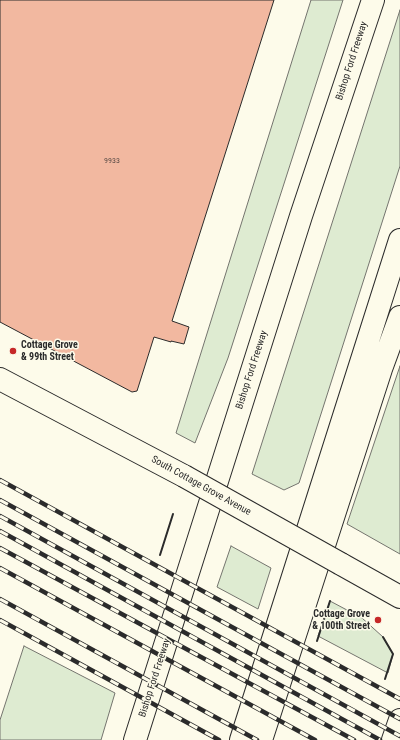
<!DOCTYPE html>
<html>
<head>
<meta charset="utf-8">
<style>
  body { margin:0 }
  canvas { display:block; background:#fdfbea }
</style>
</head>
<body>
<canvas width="400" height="740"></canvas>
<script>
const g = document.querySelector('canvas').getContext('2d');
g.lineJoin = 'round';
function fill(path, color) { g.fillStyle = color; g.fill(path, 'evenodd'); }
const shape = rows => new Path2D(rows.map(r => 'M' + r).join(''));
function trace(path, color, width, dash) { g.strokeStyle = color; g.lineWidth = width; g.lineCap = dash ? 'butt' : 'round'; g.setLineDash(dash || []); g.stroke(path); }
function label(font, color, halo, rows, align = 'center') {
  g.font = font + ' "Roboto Condensed",sans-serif'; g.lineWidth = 3; g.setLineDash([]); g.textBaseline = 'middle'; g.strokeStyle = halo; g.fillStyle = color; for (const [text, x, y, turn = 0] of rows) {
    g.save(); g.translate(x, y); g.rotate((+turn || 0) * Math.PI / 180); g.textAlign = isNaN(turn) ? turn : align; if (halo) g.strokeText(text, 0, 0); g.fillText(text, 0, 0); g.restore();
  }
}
const green = shape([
  [311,0,343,0,228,358,195,443,176,433,311,0],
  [400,10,400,166,299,483,284,490,252,474,400,10],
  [400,366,400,554,347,524,400,366],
  [231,546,271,568,258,609,217,587,231,546],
  [330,601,362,618,383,637,393,654,388,673,318,636,330,601],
  [24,646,115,693,101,740,0,740,0,720,24,646]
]);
fill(green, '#deebd1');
trace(green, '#74746e', 1);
const building = shape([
  [0,0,274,0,172,321,189,327,184,344,171,341,171,342,154,337,137,391,132,392,0,322,0,0]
]);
fill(building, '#f2b8a0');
trace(building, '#2b2b2b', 1);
const tertiary = shape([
  [0,379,184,476],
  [341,564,400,597],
  [393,740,400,720]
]);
const motorway = shape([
  [135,740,301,216,373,0],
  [241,740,400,240],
  [261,740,381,369,400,317]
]);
trace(tertiary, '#2b2b2b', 24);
trace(motorway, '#2b2b2b', 24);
trace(tertiary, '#fdfbea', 22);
trace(motorway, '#fdfbea', 22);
const rail = shape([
  [0,480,400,699],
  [0,500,400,719],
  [0,516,400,736],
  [0,531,380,740],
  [0,548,354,740],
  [0,568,315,740],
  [0,599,257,740],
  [0,620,219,740]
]);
trace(rail, '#2b2b2b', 4.5);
trace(rail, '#fdfbea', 3, [9]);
const tertiaryBridge = shape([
  [184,476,341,564]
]);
trace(tertiaryBridge, '#2b2b2b', 24, []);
trace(tertiaryBridge, '#fdfbea', 22);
trace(shape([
  [160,555,173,514],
  [383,637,393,654,385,679],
  [317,641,330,601]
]), '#2b2b2b', 2);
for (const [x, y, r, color] of [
  [13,351,4,"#c62828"],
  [378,620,4,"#c62828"]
]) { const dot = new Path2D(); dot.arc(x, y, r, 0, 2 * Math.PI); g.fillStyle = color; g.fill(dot); trace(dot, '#fdfbea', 1.5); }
label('8px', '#5d4e48', null, [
  ["9933",112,161]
]);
label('10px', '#2b2b2b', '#fdfbea', [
  ["Bishop Ford Freeway",352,61,-72],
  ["Bishop Ford Freeway",252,370,-72],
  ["South Cottage Grove Avenue",201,486,29],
  ["Bishop Ford Freeway",155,678,-72]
]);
label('bold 10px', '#2b2b2b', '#fdfbea', [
  ["Cottage Grove",21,345],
  ["& 99th Street",21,357],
  ["Cottage Grove",370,614,"right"],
  ["& 100th Street",370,626,"right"]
], 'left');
</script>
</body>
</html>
